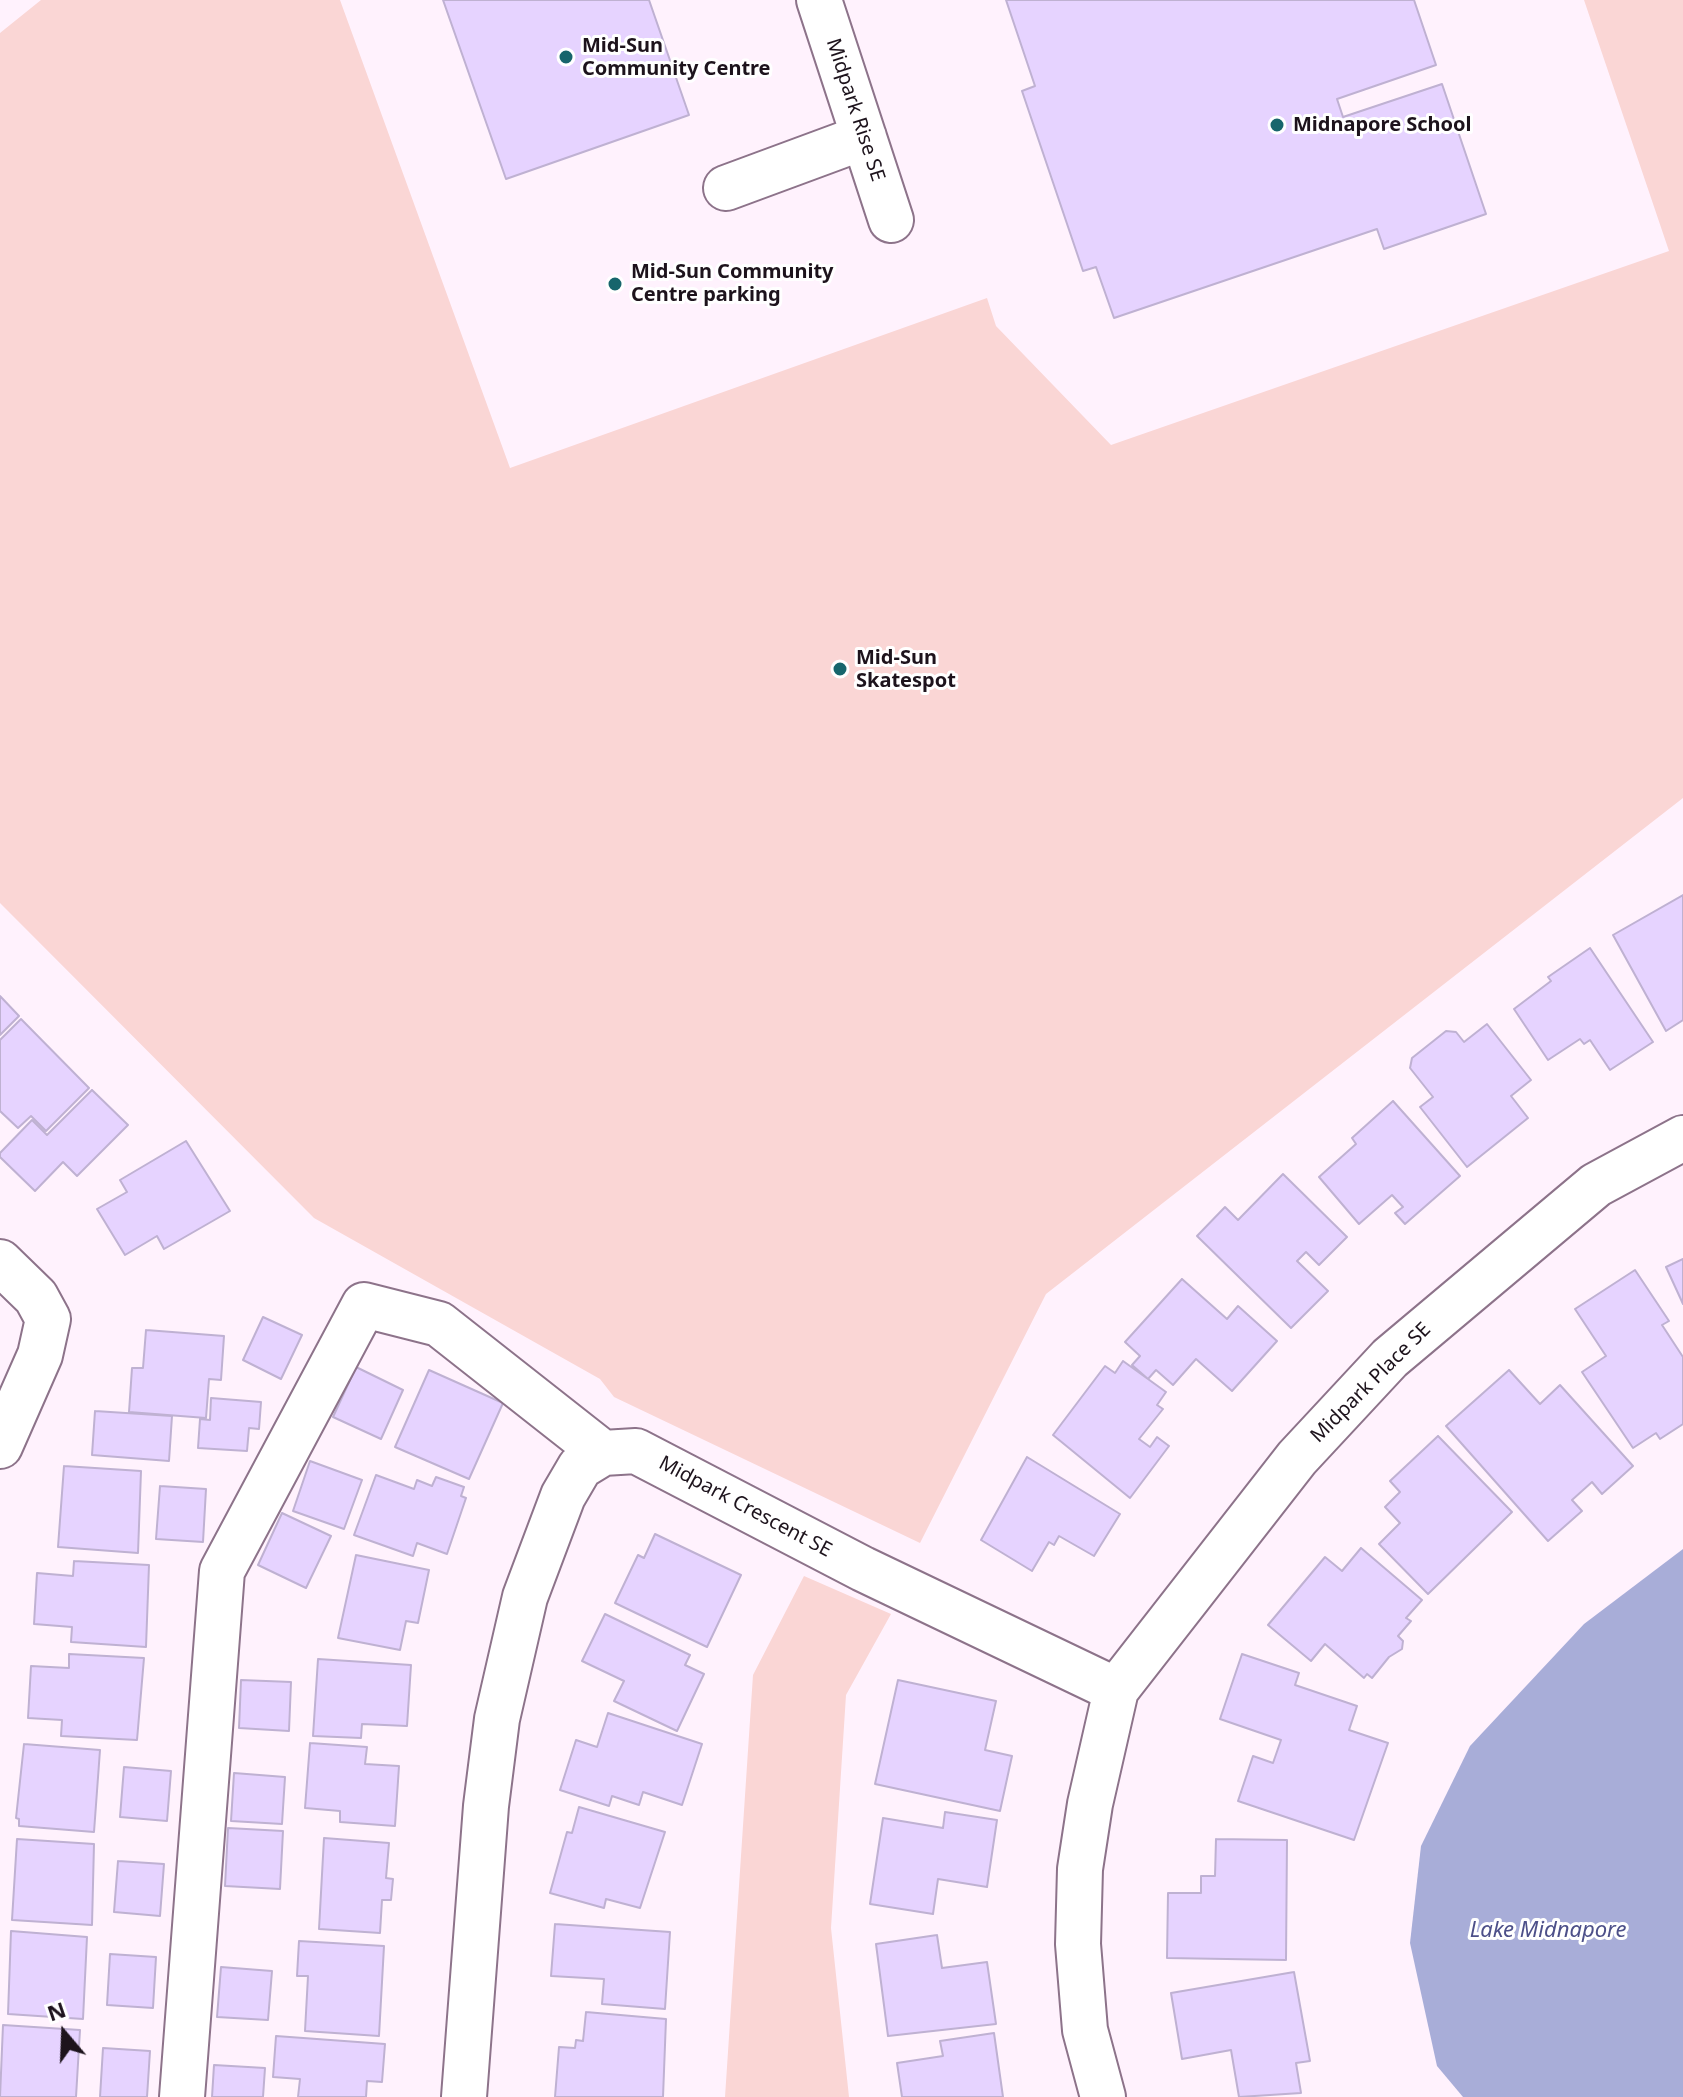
<!DOCTYPE html>
<html>
<head>
<meta charset="utf-8">
<style>
  body { margin:0 }
  #map { position:relative; width:1683px; height:2097px; overflow:hidden; background:#fff2fd; font-family:"Noto Sans",sans-serif }
  canvas { display:block }
  .north { position:absolute; left:24px; top:1993px; width:80px; height:80px; -webkit-text-stroke:6px #fff; paint-order:stroke; rotate:341deg; font-size:22px; font-weight:700; line-height:32px; text-align:center; color:#1d131c }
  .north::after { content:''; display:block; margin:auto; width:28px; height:36px; background:#1d131c; clip-path:polygon(50% 0,100% 100%,50% 72%,0 100%) }
</style>
</head>
<body>
<div id="map">
<canvas width="1683" height="2097"></canvas>
<div class="north">N</div>
</div>
<script>
const g = document.querySelector('canvas').getContext('2d');
g.lineJoin = 'round';
function fill(path, color) { g.fillStyle = color; g.fill(path, 'evenodd'); }
const shape = rows => new Path2D(rows.map(r => 'M' + r).join(''));
function trace(path, color, width, dash) { g.strokeStyle = color; g.lineWidth = width; g.lineCap = dash ? 'butt' : 'round'; g.setLineDash(dash || []); g.stroke(path); }
function label(font, color, halo, rows, align = 'center') {
  g.font = font + ' "Noto Sans",sans-serif'; g.lineWidth = 6; g.setLineDash([]); g.textBaseline = 'middle'; g.strokeStyle = halo; g.fillStyle = color; for (const [text, x, y, turn = 0] of rows) {
    g.save(); g.translate(x, y); g.rotate((+turn || 0) * Math.PI / 180); g.textAlign = isNaN(turn) ? turn : align; if (halo) g.strokeText(text, 0, 0); g.fillText(text, 0, 0); g.restore();
  }
}
fill(shape([
  [41,0,340,0,510,468,987,298,996,326,1111,445,1669,251,1584,0,1683,0,1683,798,1046,1294,920,1543,614,1397,600,1379,314,1218,0,903,0,33],
  [804,1576,891,1614,846,1695,831,1928,849,2097,725,2097,753,1675]
]), '#fad6d5');
fill(shape([
  [1683,1549,1683,2097,1463,2097,1437,2066,1410,1943,1421,1846,1470,1746,1584,1624]
]), '#a8add8');
const building = shape([
  [443,0,649,0,689,115,506,179,443,0],
  [1006,0,1414,0,1436,65,1337,99,1343,117,1442,84,1486,214,1384,249,1377,229,1114,318,1096,267,1083,271,1022,91,1035,86,1006,0],
  [1683,895,1683,1020,1666,1031,1613,935,1683,895],
  [1590,948,1653,1042,1610,1070,1590,1040,1584,1044,1580,1039,1548,1060,1514,1009,1551,981,1548,977,1590,948],
  [0,996,19,1016,0,1035,0,996],
  [21,1019,89,1088,46,1131,31,1116,18,1128,0,1111,0,1040,21,1019],
  [1487,1024,1531,1080,1511,1096,1528,1118,1467,1167,1420,1107,1433,1097,1410,1068,1412,1058,1446,1031,1456,1032,1464,1042,1487,1024],
  [92,1090,128,1125,77,1176,63,1162,35,1191,0,1157,0,1153,32,1120,47,1135,92,1090],
  [1393,1101,1460,1176,1405,1224,1395,1213,1403,1207,1392,1195,1359,1224,1319,1177,1356,1144,1352,1138,1393,1101],
  [186,1141,230,1211,164,1249,157,1236,125,1255,97,1209,127,1192,120,1180,186,1141],
  [1283,1174,1347,1237,1319,1265,1306,1252,1297,1261,1328,1291,1291,1328,1197,1236,1225,1207,1238,1220,1283,1174],
  [1683,1259,1683,1304,1666,1267,1683,1259],
  [1635,1270,1669,1321,1662,1325,1683,1357,1683,1424,1660,1439,1656,1433,1633,1448,1582,1372,1606,1356,1575,1309,1635,1270],
  [1182,1279,1227,1319,1238,1306,1277,1341,1232,1391,1196,1359,1173,1385,1156,1370,1148,1379,1132,1365,1140,1356,1125,1342,1182,1279],
  [263,1317,302,1335,281,1379,243,1360,263,1317],
  [146,1330,224,1336,221,1380,209,1379,206,1418,129,1412,132,1368,143,1368,146,1330],
  [1123,1361,1166,1392,1157,1405,1163,1409,1139,1439,1150,1447,1157,1437,1169,1446,1130,1498,1053,1435,1105,1366,1115,1373,1123,1361],
  [356,1367,403,1390,381,1439,333,1417,356,1367],
  [429,1370,503,1403,469,1479,395,1447,429,1370],
  [1509,1370,1540,1404,1560,1385,1633,1466,1602,1494,1592,1482,1572,1500,1582,1511,1548,1541,1446,1426,1509,1370],
  [211,1398,261,1402,259,1429,249,1428,247,1451,198,1448,200,1419,210,1420,211,1398],
  [95,1411,172,1416,169,1461,92,1455,95,1411],
  [1438,1436,1512,1512,1428,1594,1379,1544,1400,1523,1385,1507,1400,1492,1390,1481,1438,1436],
  [1027,1457,1120,1514,1094,1556,1059,1536,1054,1545,1049,1542,1032,1571,981,1540,1027,1457],
  [310,1461,362,1480,344,1529,293,1511,310,1461],
  [64,1466,141,1471,138,1553,58,1547,64,1466],
  [376,1475,414,1489,417,1480,432,1486,436,1477,464,1487,461,1496,466,1498,447,1554,417,1543,413,1556,354,1535,376,1475],
  [160,1486,206,1489,203,1542,156,1539,160,1486],
  [282,1513,331,1536,306,1588,258,1565,282,1513],
  [655,1534,741,1575,707,1647,615,1603,638,1555,644,1558,655,1534],
  [1361,1548,1422,1600,1406,1618,1411,1621,1398,1636,1403,1641,1402,1649,1389,1657,1372,1678,1367,1674,1364,1678,1325,1644,1311,1661,1268,1625,1325,1557,1342,1571,1361,1548],
  [356,1555,429,1570,418,1623,406,1621,400,1650,338,1638,356,1555],
  [74,1561,149,1565,146,1647,71,1642,72,1627,34,1624,37,1573,73,1576,74,1561],
  [605,1614,690,1655,685,1665,704,1674,677,1731,614,1701,624,1681,582,1661,605,1614],
  [69,1654,144,1658,137,1740,61,1736,62,1720,28,1718,31,1666,69,1668,69,1654],
  [1242,1654,1299,1673,1295,1685,1357,1706,1349,1730,1388,1743,1354,1840,1238,1801,1253,1756,1273,1763,1281,1740,1220,1719,1242,1654],
  [318,1659,411,1665,407,1726,362,1724,361,1738,313,1736,318,1659],
  [241,1680,291,1682,289,1731,239,1728,241,1680],
  [898,1680,996,1701,985,1750,1012,1756,1000,1811,875,1784,898,1680],
  [608,1713,702,1744,682,1805,643,1792,639,1805,612,1796,609,1806,560,1790,576,1740,597,1747,608,1713],
  [310,1743,367,1747,365,1764,399,1766,395,1826,340,1822,340,1811,305,1808,310,1743],
  [24,1744,100,1750,94,1832,19,1826,19,1819,16,1818,24,1744],
  [124,1767,171,1771,167,1821,120,1817,124,1767],
  [234,1773,285,1777,282,1824,231,1821,234,1773],
  [579,1807,665,1832,640,1908,606,1899,604,1908,550,1893,567,1832,572,1833,579,1807],
  [945,1812,997,1820,987,1887,938,1879,933,1914,870,1904,883,1818,943,1828,945,1812],
  [228,1828,283,1831,280,1889,225,1886,228,1828],
  [324,1838,389,1843,386,1878,393,1879,391,1900,382,1900,380,1933,319,1929,324,1838],
  [17,1839,94,1844,92,1925,12,1920,17,1839],
  [1216,1839,1287,1840,1286,1960,1167,1958,1168,1893,1201,1893,1201,1876,1215,1876,1216,1839],
  [118,1861,164,1864,160,1916,114,1912,118,1861],
  [555,1924,670,1932,665,2009,602,2004,604,1979,551,1976,555,1924],
  [11,1931,87,1937,83,2019,8,2014,11,1931],
  [937,1935,942,1968,987,1962,996,2024,888,2036,876,1944,937,1935],
  [299,1941,384,1946,379,2036,305,2031,308,1976,297,1976,299,1941],
  [110,1954,156,1957,153,2008,107,2005,110,1954],
  [221,1967,272,1971,268,2020,217,2017,221,1967],
  [1294,1972,1310,2061,1296,2063,1301,2093,1239,2097,1231,2050,1182,2059,1171,1993,1294,1972],
  [586,2012,666,2019,663,2097,555,2097,559,2047,575,2048,576,2040,583,2041,586,2012],
  [3,2025,80,2030,76,2097,0,2097,3,2025],
  [994,2033,1003,2097,902,2097,897,2063,943,2056,940,2041,994,2033],
  [276,2036,385,2044,382,2082,367,2081,366,2097,298,2097,300,2079,273,2077,276,2036],
  [103,2048,150,2051,147,2097,100,2097,103,2048],
  [214,2065,265,2068,263,2097,212,2097,214,2065]
]);
fill(building, '#e6d3ff');
trace(building, '#bfb1d2', 2);
const minor = shape([
  [819,0,891,220],
  [726,188,864,137],
  [0,1262,36,1297,48,1319,40,1355,0,1446],
  [1116,1690,1297,1458,1390,1358,1596,1185,1683,1138],
  [182,2097,222,1571,364,1305,439,1324,603,1453],
  [464,2097,486,1806,497,1719,525,1597,563,1496,580,1467,603,1453,636,1451,863,1569,1116,1690,1090,1804,1080,1869,1078,1944,1085,2030,1103,2097]
]);
trace(minor, '#8d738a', 48);
trace(minor, '#fff', 44);
for (const [x, y, r, color] of [
  [566,57,8,"#17656c"],
  [1277,125,8,"#17656c"],
  [615,284,8,"#17656c"],
  [840,669,8,"#17656c"]
]) { const dot = new Path2D(); dot.arc(x, y, r, 0, 2 * Math.PI); g.fillStyle = color; g.fill(dot); trace(dot, '#fff', 3); }
label('bold 20px', '#1d131c', '#fff', [
  ["Mid-Sun",582,46],
  ["Community Centre",582,69],
  ["Midnapore School",1293,125],
  ["Mid-Sun Community",631,272],
  ["Centre parking",631,295],
  ["Mid-Sun",856,658],
  ["Skatespot",856,681]
], 'left');
label('20px', '#1d131c', '#fff', [
  ["Midpark Rise SE",855,110,72],
  ["Midpark Place SE",1371,1383,-45],
  ["Midpark Crescent SE",745,1507,28]
]);
label('italic 22px', '#4d5089', '#fff', [
  ["Lake Midnapore",1548,1931]
]);
</script>
</body>
</html>
